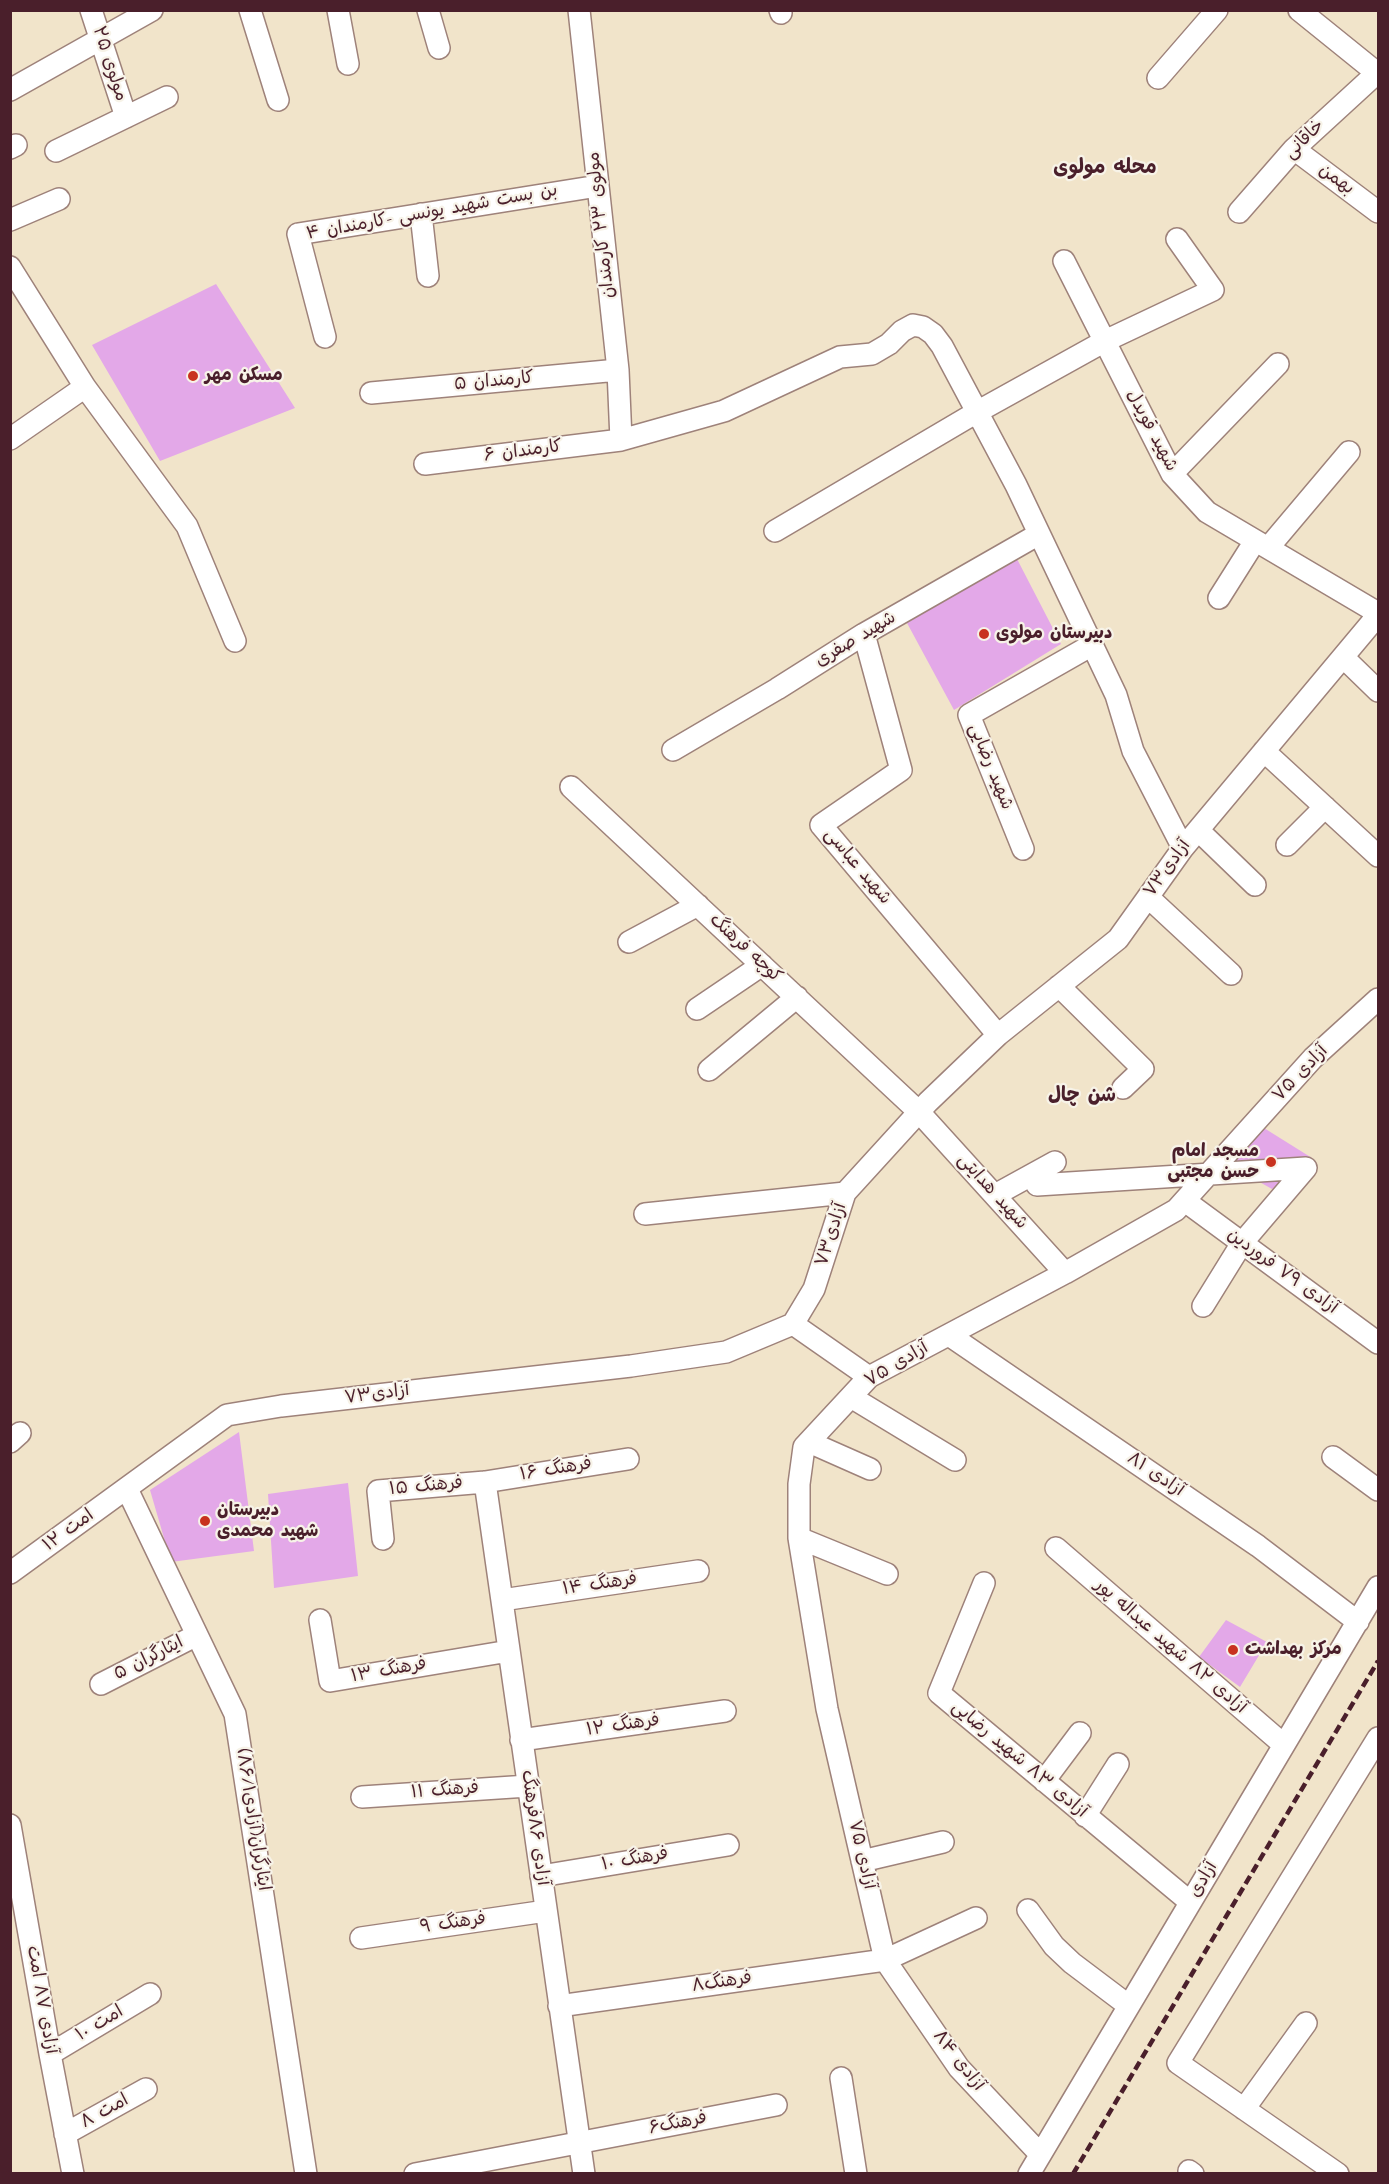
<!DOCTYPE html>
<html>
<head>
<meta charset="utf-8">
<style>
  body { margin:0 }
  #map { position:relative; width:1389px; height:2184px; overflow:hidden; background:#f1e4ca; font-family:"Architects Daughter",sans-serif }
  canvas { display:block }
  .frame { position:absolute; inset:0; border:12px solid #4a1f2b; pointer-events:none }
</style>
</head>
<body>
<div id="map">
<canvas width="1389" height="2184"></canvas>
<div class="frame"></div>
</div>
<script>
const g = document.querySelector('canvas').getContext('2d');
g.lineJoin = 'round';
function fill(path, color) { g.fillStyle = color; g.fill(path, 'evenodd'); }
const shape = rows => new Path2D(rows.map(r => 'M' + r).join(''));
function trace(path, color, width, dash) { g.strokeStyle = color; g.lineWidth = width; g.lineCap = dash ? 'butt' : 'round'; g.setLineDash(dash || []); g.stroke(path); }
function label(font, color, halo, rows, align = 'center') {
  g.font = font + ' "Architects Daughter","Playpen Sans Arabic",sans-serif'; g.lineWidth = 4.5; g.setLineDash([]); g.textBaseline = 'middle'; g.strokeStyle = halo; g.fillStyle = color; for (const [text, x, y, turn = 0] of rows) {
    g.save(); g.translate(x, y); g.rotate((+turn || 0) * Math.PI / 180); g.textAlign = isNaN(turn) ? turn : align; if (halo) g.strokeText(text, 0, 0); g.fillText(text, 0, 0); g.restore();
  }
}
fill(shape([
  [216,284,295,408,160,461,92,345],
  [1016,557,1061,644,954,710,907,623],
  [1264,1128,1312,1158,1272,1189,1231,1166],
  [239,1432,254,1551,171,1562,150,1490],
  [348,1483,358,1576,274,1588,268,1494],
  [1226,1620,1267,1642,1240,1687,1199,1657]
]), '#e3a8e8');
const minor = shape([
  [91,10,126,117],
  [250,10,278,100],
  [338,10,348,64],
  [428,10,439,48],
  [579,10,618,370,621,440],
  [780,10,781,13],
  [1299,10,1377,73],
  [1158,78,1217,10],
  [10,90,152,10],
  [10,148,16,145],
  [1294,149,1378,212],
  [56,151,167,97],
  [1239,212,1294,149,1378,72],
  [421,214,428,276],
  [10,220,59,199],
  [1064,261,1172,474,1207,512,1378,613],
  [10,267,85,387,187,526,235,641],
  [325,337,298,234,598,186],
  [371,393,618,370],
  [10,439,85,387],
  [425,464,621,440,724,411,840,357,872,354,889,344,902,331,913,325,923,327,933,334,942,346,1016,485,1116,695,1133,751,1183,848],
  [1172,474,1278,364],
  [775,531,977,412,1105,341,1213,290,1177,239],
  [1268,548,1349,452],
  [1219,598,1255,541],
  [864,634,901,770,821,825,998,1035],
  [1343,657,1378,691],
  [673,750,777,689,864,634,1039,534],
  [1264,751,1378,856],
  [571,787,919,1112,1065,1273],
  [1198,830,1255,885],
  [1287,845,1325,807],
  [1023,849,969,715,1092,645],
  [1148,897,1231,974],
  [629,942,698,905],
  [1059,986,1143,1069,1123,1088],
  [697,1009,762,965],
  [709,1070,797,997],
  [1037,1185,1306,1168,1242,1243,1203,1306],
  [995,1195,1055,1162],
  [1185,1201,1378,1343],
  [645,1214,845,1193],
  [793,1324,869,1377],
  [949,1335,1258,1546,1358,1622],
  [851,1397,955,1460],
  [10,1442,20,1433],
  [809,1442,870,1469],
  [1333,1457,1378,1490],
  [485,1482,584,2174],
  [127,1489,235,1714,306,2174],
  [799,1538,887,1574],
  [383,1539,378,1491,485,1482,628,1459],
  [1056,1548,1284,1745],
  [10,1573,227,1415,281,1406,631,1366,726,1352,793,1324,814,1289,845,1193,928,1102,998,1035,1118,939,1183,848,1378,615],
  [984,1583,939,1693,1190,1902],
  [502,1600,698,1571],
  [320,1620,330,1681,509,1651],
  [101,1684,197,1635],
  [521,1740,725,1711],
  [1044,1781,1080,1733],
  [362,1797,528,1786],
  [1085,1816,1118,1764],
  [10,1825,50,2054,73,2174],
  [862,1861,943,1842],
  [541,1876,728,1845],
  [1028,1910,1054,1946,1072,1963,1129,2006],
  [361,1938,546,1911],
  [559,2006,885,1960,976,1918],
  [50,2054,150,1994],
  [841,2078,856,2174],
  [1244,2109,1306,2023],
  [65,2134,146,2089],
  [1040,2154,959,2068,885,1960,827,1709,799,1538,799,1484,804,1447,869,1377,1065,1273,1176,1210,1313,1058,1378,999],
  [1189,2171,1193,2174],
  [415,2174,776,2105],
  [1029,2174,1378,1587],
  [1338,2174,1178,2063,1378,1738]
]);
trace(minor, '#9e827a', 24);
trace(minor, '#fff', 21);
trace(shape([
  [1073,2174,1378,1661]
]), '#4a1f2b', 4.5, [9, 4.5]);
for (const [x, y, r, color] of [
  [193,376,6,"#c8321e"],
  [984,634,6,"#c8321e"],
  [1271,1162,6,"#c8321e"],
  [205,1521,6,"#c8321e"],
  [1233,1650,6,"#c8321e"]
]) { const dot = new Path2D(); dot.arc(x, y, r, 0, 2 * Math.PI); g.fillStyle = color; g.fill(dot); trace(dot, '#f7f3e8', 2); }
label('18px', '#4a1f2b', '#f7f3e8', [
  ["مولوی ۲۵",109,64,72],
  ["خاقانی",1305,140,-44],
  ["بهمن",1336,180,36],
  ["بن بست شهید یونسی -کارمندان ۴",432,213,-10],
  ["مولوی ۲۳ کارمندان",602,225,-96],
  ["کارمندان ۵",494,382,-5],
  ["شهید قویدل",1151,431,62],
  ["کارمندان ۶",523,452,-7],
  ["شهید صفری",856,640,-31],
  ["شهید رضایی",990,767,68],
  ["شهید عباسی",857,867,50],
  ["آزادی۷۳",1168,869,-54],
  ["کوچه فرهنگ",745,949,43],
  ["آزادی ۷۵",1301,1074,-46],
  ["شهید هدایتی",992,1192,48],
  ["آزادی۷۳",832,1235,-72],
  ["آزادی ۷۹ فروردین",1282,1272,36],
  ["آزادی ۷۵",897,1365,-31],
  ["آزادی۷۳",377,1395,-7],
  ["فرهنگ ۱۶",556,1470,-9],
  ["آزادی ۸۱",1155,1475,34],
  ["فرهنگ ۱۵",426,1487,-5],
  ["امت ۱۲",69,1531,-36],
  ["فرهنگ ۱۴",600,1585,-8],
  ["آزادی ۸۲ شهید عبداله پور",1170,1647,41],
  ["ایثارگران ۵",149,1659,-27],
  ["فرهنگ ۱۳",389,1671,-10],
  ["فرهنگ ۱۲",623,1726,-8],
  ["آزادی ۸۳ شهید رضایی",1019,1760,40],
  ["فرهنگ ۱۱",445,1791,-4],
  ["ایثارگران(آزادی۸۶/۱)",252,1820,81],
  ["آزادی ۸۶فرهنگ",534,1828,82],
  ["آزادی ۷۵",861,1855,77],
  ["فرهنگ ۱۰",635,1860,-10],
  ["آزادی",1204,1880,-59],
  ["فرهنگ ۹",453,1924,-8],
  ["فرهنگ۸",722,1983,-8],
  ["آزادی ۸۷ امت",41,2000,80],
  ["امت ۱۰",100,2024,-31],
  ["آزادی ۸۴",958,2061,52],
  ["امت ۸",105,2112,-29],
  ["فرهنگ۶",678,2124,-11]
]);
label('bold 18px', '#4a1f2b', '#f7f3e8', [
  ["مسکن مهر",205,376],
  ["دبیرستان مولوی",996,634],
  ["مسجد امام",1259,1152,"right"],
  ["حسن مجتبی",1259,1173,"right"],
  ["دبیرستان",217,1511],
  ["شهید محمدی",217,1532],
  ["مرکز بهداشت",1245,1650]
], 'left');
label('bold 20px', '#4a1f2b', '#f7f3e8', [
  ["محله مولوی",1105,169],
  ["شن چال",1082,1097]
]);
</script>
</body>
</html>
